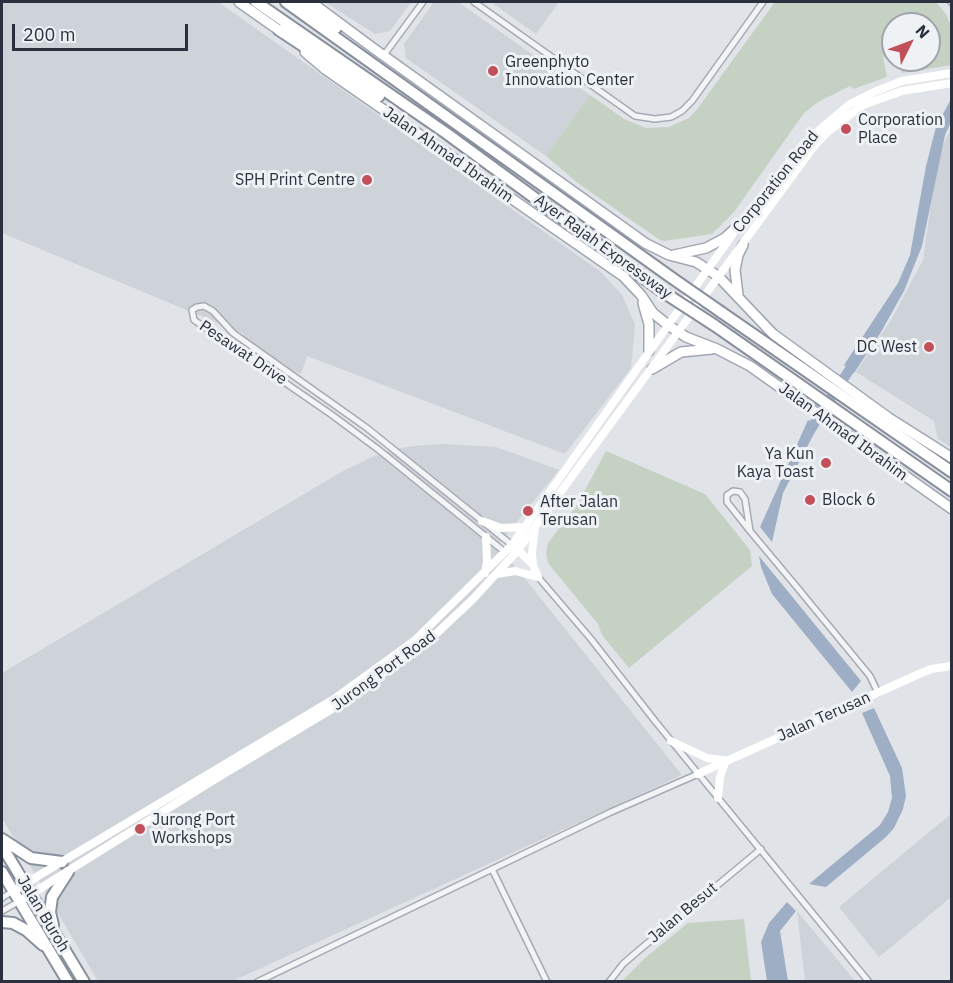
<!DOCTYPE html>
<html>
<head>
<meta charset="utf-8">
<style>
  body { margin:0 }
  #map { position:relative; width:953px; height:983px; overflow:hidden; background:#e0e3e8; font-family:"IBM Plex Sans",sans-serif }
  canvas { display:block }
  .frame { position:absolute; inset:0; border:3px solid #2a303e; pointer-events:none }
  .north { position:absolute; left:881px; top:12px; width:60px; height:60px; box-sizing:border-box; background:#eff2f5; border:2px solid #a0a4ac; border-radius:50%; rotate:48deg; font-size:16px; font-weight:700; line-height:24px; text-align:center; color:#2a303e }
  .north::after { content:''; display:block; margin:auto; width:21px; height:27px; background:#c2505b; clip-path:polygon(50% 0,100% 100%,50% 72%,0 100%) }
  .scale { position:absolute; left:12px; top:24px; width:176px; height:27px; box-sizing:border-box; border:3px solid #2a303e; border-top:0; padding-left:8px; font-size:18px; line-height:21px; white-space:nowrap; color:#2a303e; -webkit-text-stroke:4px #eff2f5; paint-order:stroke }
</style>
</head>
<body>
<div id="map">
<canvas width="953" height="983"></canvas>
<div class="frame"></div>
<div class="north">N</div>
<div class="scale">200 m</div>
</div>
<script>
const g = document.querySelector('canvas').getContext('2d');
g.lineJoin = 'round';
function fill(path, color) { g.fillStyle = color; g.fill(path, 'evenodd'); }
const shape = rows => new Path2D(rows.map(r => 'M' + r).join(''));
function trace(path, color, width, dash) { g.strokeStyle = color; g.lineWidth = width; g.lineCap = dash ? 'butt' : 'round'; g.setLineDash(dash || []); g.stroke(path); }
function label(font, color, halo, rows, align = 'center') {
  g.font = font + ' "IBM Plex Sans",sans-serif'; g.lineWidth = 6; g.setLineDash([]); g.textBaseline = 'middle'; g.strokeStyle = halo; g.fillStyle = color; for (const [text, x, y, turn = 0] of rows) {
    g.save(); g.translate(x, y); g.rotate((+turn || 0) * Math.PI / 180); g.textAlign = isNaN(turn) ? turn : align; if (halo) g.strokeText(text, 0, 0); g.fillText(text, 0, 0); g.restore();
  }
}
fill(shape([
  [2,2,218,2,601,272,622,295,635,325,631,368,565,454,307,356,301,374,238,349,244,334,2,233],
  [325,2,411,2,390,31,375,34],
  [434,2,458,2,590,95,546,156,406,58,404,44],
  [491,2,559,2,536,34],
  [951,129,951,447,938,439,934,421,856,372,891,320,923,260,937,161,940,150],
  [443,444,496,447,559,470,498,545,682,775,233,981,98,981,2,818,2,673,343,471,385,451,414,446],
  [951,814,951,897,879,957,839,907],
  [797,911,855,981,805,981]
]), '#ced2d9');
fill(shape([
  [775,2,936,2,946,14,951,26,951,65,902,73,900,60,929,60,929,24,893,24,893,55,883,57,887,77,853,89,850,86,818,102,804,113,734,212,712,234,664,241,660,240,579,184,546,156,590,95,624,119,646,128,669,127,689,118,698,108],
  [606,451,705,494,750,550,752,566,629,668,602,635,598,624,548,563,546,553,548,543,577,505],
  [744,919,751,981,622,981,645,958,688,923]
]), '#c5d1c2');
fill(shape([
  [951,99,951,122,945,135,922,246,904,291,881,332,854,373,844,365,898,283,910,255,926,166,936,127],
  [808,420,818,426,783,493,772,542,760,527],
  [759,556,861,681,852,692,772,594,761,567],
  [874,708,902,768,906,796,903,809,894,828,886,837,826,887,809,884,880,825,888,812,892,798,890,776,862,713],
  [787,902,796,911,780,931,788,981,767,981,761,942,769,923]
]), '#9eafc5');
trace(shape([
  [807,435,857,358]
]), '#9eafc5', 10);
const street = shape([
  [474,2,635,116,655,119,671,117,682,111,692,101,763,2],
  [951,2,952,2],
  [384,55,423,2],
  [750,531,745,499,740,492,733,491,727,495,727,502,750,531,796,586,870,676,878,693],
  [506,553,379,450,332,415,194,320,192,310,197,307,204,306,213,311,233,333,367,428,512,545],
  [538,577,591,639,655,721,869,982],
  [492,869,547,982],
  [2,898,13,891],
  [2,911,20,901],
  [257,982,611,812,698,774],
  [609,982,623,964,638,951,761,849]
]);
const primary = shape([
  [239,2,283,33],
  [311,2,373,48,645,243,669,255,696,262,718,276,773,334,889,418,952,458],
  [305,52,325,69,623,276,641,295,653,313,668,325,686,337,717,349,750,366,952,509],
  [674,255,706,248,725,238,740,224],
  [738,295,735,270,738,255,743,245],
  [643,303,649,324,649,351],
  [652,369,681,352,712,349]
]);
const highway = shape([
  [256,2,446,133,663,292],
  [286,2,672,278],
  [301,2,336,28],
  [279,30,379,96],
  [721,312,952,472],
  [714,325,952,491],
  [2,839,31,858,62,862],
  [2,846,84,982],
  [2,872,68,982],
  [2,922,13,923,26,930,43,945],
  [53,925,50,912,52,897,68,872]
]);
trace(street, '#a6aab2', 8);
trace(primary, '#a1a7b2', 12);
trace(highway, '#89909d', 14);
trace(street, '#f3f4f6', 5);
trace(shape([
  [482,521,501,528,524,527],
  [535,527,532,553,533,565,538,577],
  [518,550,533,565],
  [485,573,487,561,486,537],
  [497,574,515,571,538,577],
  [671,741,707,758,723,760],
  [698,774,919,674,931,669,952,666],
  [718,798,720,777,726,760],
  [13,891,334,699,414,641,512,545,740,224,805,142,850,104,876,91,902,81,952,73],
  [20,901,212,781,337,706,419,648,437,633,473,599,518,550,815,145,830,130,863,105,902,91,952,83]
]), '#fff', 8);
trace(primary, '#fff', 9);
trace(highway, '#fff', 10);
const highwayBridge = shape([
  [672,278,721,312],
  [663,292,714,325]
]);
trace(highwayBridge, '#89909d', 14, []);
trace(highwayBridge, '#fff', 10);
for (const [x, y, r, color] of [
  [493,71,6,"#c2505b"],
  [846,129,6,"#c2505b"],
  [367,180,6,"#c2505b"],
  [929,347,6,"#c2505b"],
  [826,463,6,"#c2505b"],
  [810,500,6,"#c2505b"],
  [528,511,6,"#c2505b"],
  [140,829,6,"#c2505b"]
]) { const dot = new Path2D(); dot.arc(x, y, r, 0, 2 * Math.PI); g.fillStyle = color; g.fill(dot); trace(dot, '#eff2f5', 2); }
label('16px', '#2a303e', '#eff2f5', [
  ["Greenphyto",505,62],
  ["Innovation Center",505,80],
  ["Corporation",858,120],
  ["Place",858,138],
  ["SPH Print Centre",355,180,"right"],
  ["DC West",917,347,"right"],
  ["Ya Kun",814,454,"right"],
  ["Kaya Toast",814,472,"right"],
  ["Block 6",822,500],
  ["After Jalan",540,502],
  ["Terusan",540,520],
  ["Jurong Port",152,820],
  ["Workshops",152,838]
], 'left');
label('16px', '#2a303e', '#eff2f5', [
  ["Jalan Ahmad Ibrahim",448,155,35],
  ["Corporation Road",776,182,-51],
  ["Ayer Rajah Expressway",603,247,36],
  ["Pesawat Drive",243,353,34],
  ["Jalan Ahmad Ibrahim",843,432,36],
  ["Jurong Port Road",384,671,-36],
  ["Jalan Terusan",824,717,-24],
  ["Jalan Besut",683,913,-40],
  ["Jalan Buroh",43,914,59]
]);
</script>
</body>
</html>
